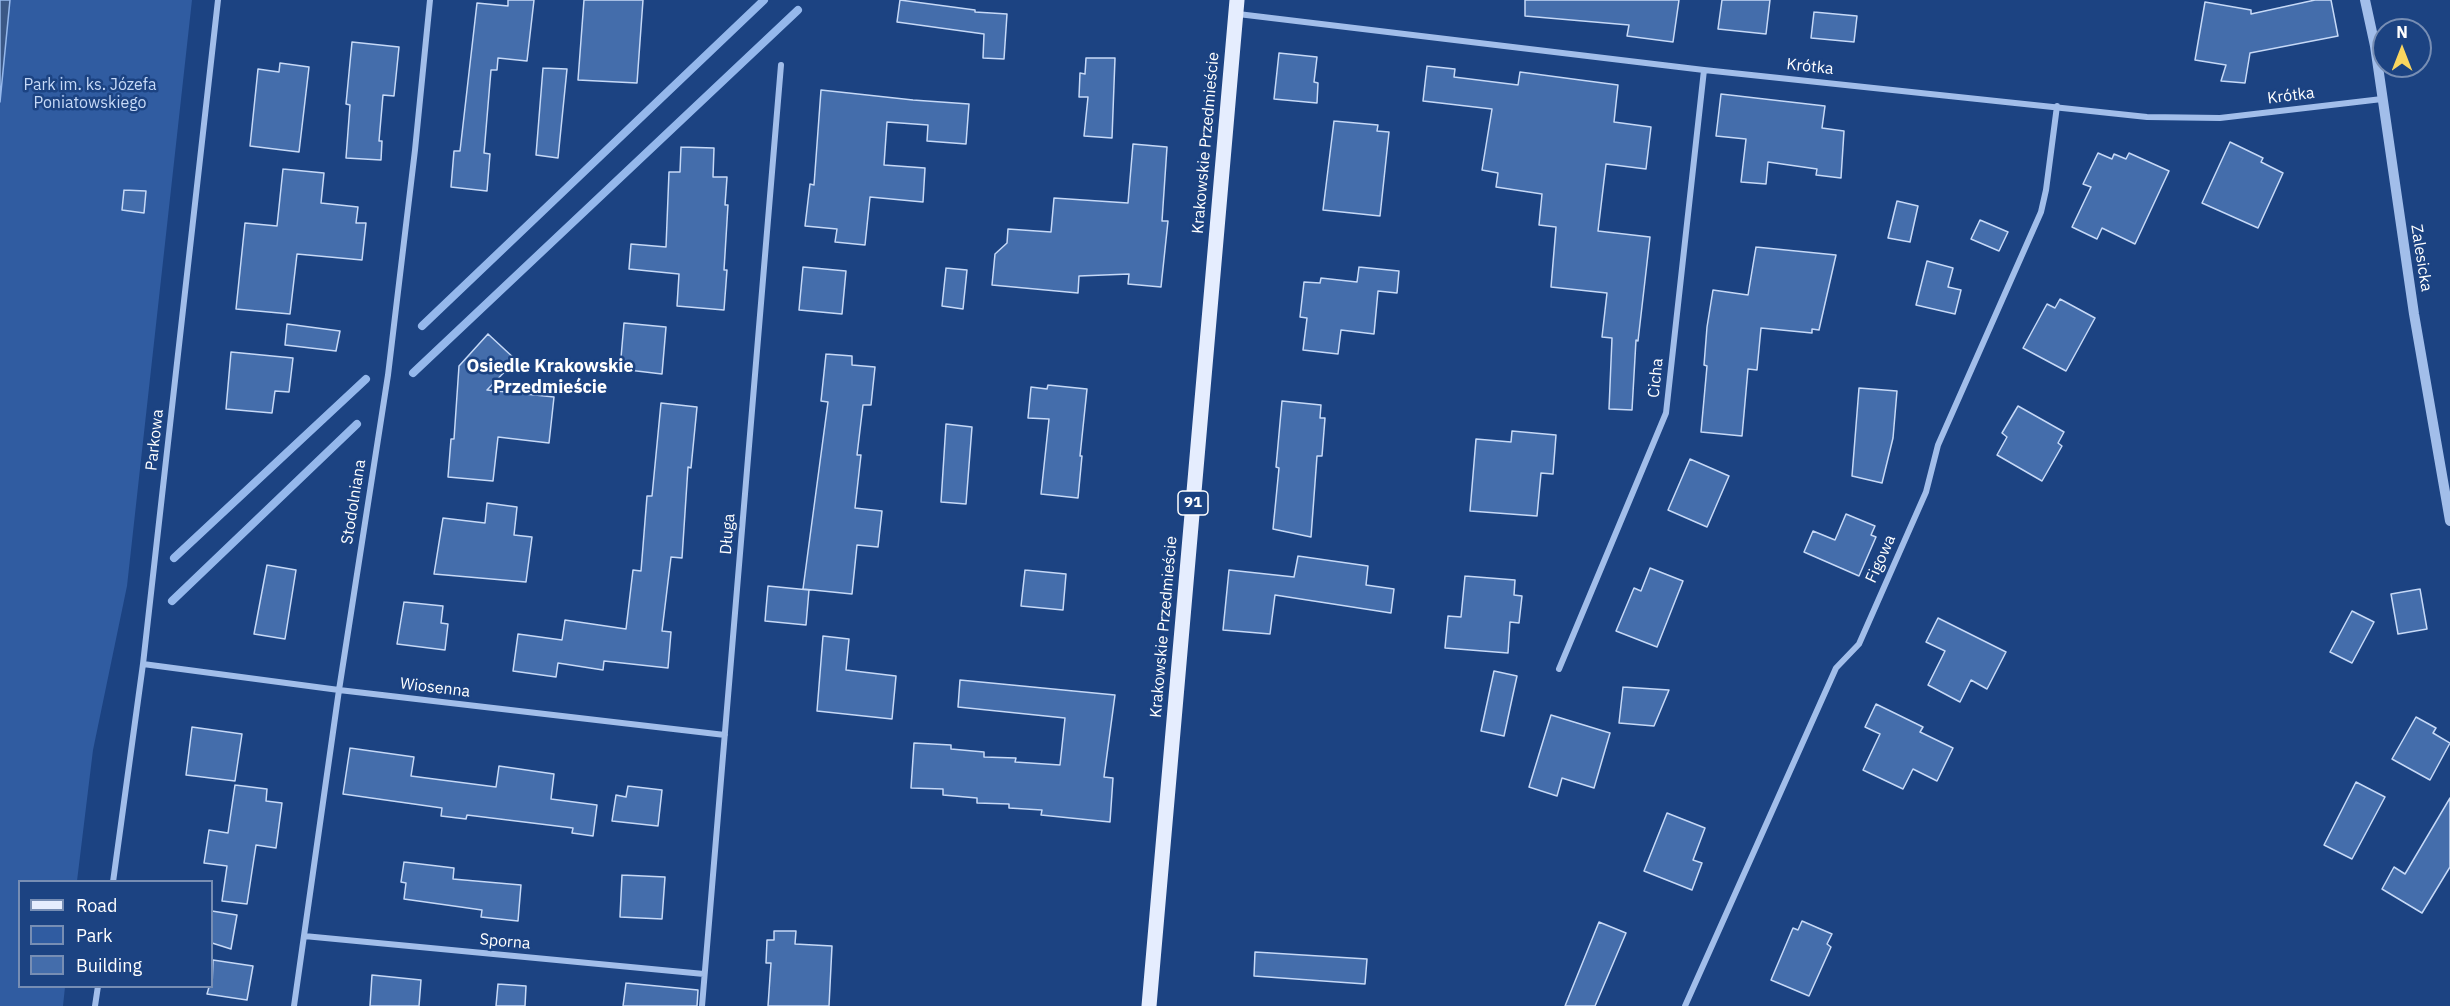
<!DOCTYPE html>
<html>
<head>
<meta charset="utf-8">
<style>
  body { margin:0 }
  #map { position:relative; width:2450px; height:1006px; overflow:hidden; background:#1c4382; font-family:"IBM Plex Sans",sans-serif }
  canvas { display:block }
  .legend { position:absolute; left:18px; top:880px; width:195px; height:108px; box-sizing:border-box; background:#1c4382; border:2px solid #778eb4; margin:0; padding:8px 10px; list-style:none; font-size:18px; color:#fff }
  .legend li { display:flex; align-items:center; gap:12px; height:30px }
  .legend b { width:30px; border:2px solid #778eb4 }
  .north { position:absolute; left:2372px; top:18px; width:60px; height:60px; box-sizing:border-box; background:#1c4382; border:2px solid #778eb4; border-radius:50%; rotate:0deg; font-size:16px; font-weight:700; line-height:24px; text-align:center; color:#fff }
  .north::after { content:''; display:block; margin:auto; width:21px; height:27px; background:#fad65f; clip-path:polygon(50% 0,100% 100%,50% 72%,0 100%) }
</style>
</head>
<body>
<div id="map">
<canvas width="2450" height="1006"></canvas>
<ul class="legend">
<li><b style="height:8px;background:#e5edfe"></b>Road</li>
<li><b style="height:16px;background:#305ca1"></b>Park</li>
<li><b style="height:16px;background:#446dab"></b>Building</li>
</ul>
<div class="north">N</div>
</div>
<script>
const g = document.querySelector('canvas').getContext('2d');
g.lineJoin = 'round';
function fill(path, color) { g.fillStyle = color; g.fill(path, 'evenodd'); }
const shape = rows => new Path2D(rows.map(r => 'M' + r).join(''));
function trace(path, color, width, dash) { g.strokeStyle = color; g.lineWidth = width; g.lineCap = dash ? 'butt' : 'round'; g.setLineDash(dash || []); g.stroke(path); }
function label(font, color, halo, rows, align = 'center') {
  g.font = font + ' "IBM Plex Sans",sans-serif'; g.lineWidth = 5; g.setLineDash([]); g.textBaseline = 'middle'; g.strokeStyle = halo; g.fillStyle = color; for (const [text, x, y, turn = 0] of rows) {
    g.save(); g.translate(x, y); g.rotate((+turn || 0) * Math.PI / 180); g.textAlign = isNaN(turn) ? turn : align; if (halo) g.strokeText(text, 0, 0); g.fillText(text, 0, 0); g.restore();
  }
}
fill(shape([
  [0,0,192,0,127,586,93,750,77,881,20,882,20,986,65,987,63,1006,0,1006]
]), '#305ca1');
const water = shape([
  [0,0,10,0,0,102,0,0]
]);
fill(water, '#3b5886');
trace(water, '#95b8ec', 1.5);
trace(shape([
  [422,326,764,0],
  [413,373,798,10],
  [174,558,366,379],
  [172,601,357,424]
]), '#95b8ec', 8);
const building = shape([
  [508,0,534,0,527,61,498,58,497,70,491,70,484,153,490,154,487,191,451,187,454,151,460,151,477,3,508,6,508,0],
  [584,0,643,0,637,83,578,80,584,0],
  [900,0,975,10,975,12,1007,14,1004,59,983,58,984,34,897,22,900,0],
  [1525,0,1679,0,1673,42,1627,36,1629,25,1525,16,1525,0],
  [1722,0,1770,0,1766,34,1718,29,1722,0],
  [2315,0,2331,0,2338,36,2250,53,2245,83,2221,81,2226,65,2195,60,2205,2,2251,10,2251,14,2315,0],
  [1814,12,1857,16,1854,42,1811,38,1814,12],
  [352,42,399,47,394,96,383,95,379,141,382,141,381,160,346,158,350,105,346,104,352,42],
  [1279,53,1317,57,1314,82,1318,83,1317,103,1274,99,1279,53],
  [1086,58,1115,58,1112,138,1084,136,1088,97,1079,97,1080,73,1085,74,1086,58],
  [280,63,309,67,299,152,250,146,258,69,279,72,280,63],
  [1427,66,1455,69,1454,77,1518,85,1520,72,1618,85,1614,122,1651,127,1646,169,1606,164,1598,231,1650,237,1638,341,1636,340,1632,410,1609,409,1612,338,1602,337,1607,293,1551,287,1556,227,1539,225,1542,194,1496,187,1498,173,1482,170,1492,109,1423,101,1427,66],
  [543,68,567,69,558,158,536,155,543,68],
  [821,90,913,100,969,104,966,144,927,141,928,125,887,122,884,165,925,168,923,202,870,197,865,245,835,242,837,229,805,226,810,184,814,185,821,90],
  [1721,94,1825,106,1822,128,1844,131,1841,178,1816,175,1817,169,1768,162,1766,184,1741,182,1746,139,1716,136,1721,94],
  [1334,121,1378,125,1377,131,1389,132,1380,216,1323,210,1334,121],
  [2230,142,2263,158,2261,162,2283,173,2258,228,2202,203,2230,142],
  [1133,144,1167,147,1162,221,1168,221,1161,287,1128,284,1129,274,1079,276,1078,293,992,285,995,254,1007,243,1008,229,1051,232,1054,198,1128,203,1133,144],
  [681,147,714,148,713,177,727,177,725,205,728,205,724,270,727,270,724,310,677,306,679,274,629,269,631,244,666,247,669,172,680,172,681,147],
  [2098,153,2112,159,2114,154,2126,159,2129,153,2169,171,2135,244,2102,228,2097,239,2072,227,2091,187,2083,184,2098,153],
  [283,169,324,173,321,203,358,207,356,223,366,223,362,260,297,254,290,314,236,309,245,223,277,226,283,169],
  [124,190,146,191,144,213,122,210,124,190],
  [1897,201,1918,206,1910,242,1888,238,1897,201],
  [1980,220,2008,232,1999,251,1971,239,1980,220],
  [1756,247,1836,255,1819,330,1812,329,1812,333,1761,328,1757,370,1748,369,1742,436,1701,432,1707,366,1704,365,1707,327,1713,290,1748,295,1756,247],
  [1927,261,1953,268,1948,287,1961,290,1955,314,1916,305,1927,261],
  [803,267,846,271,842,314,799,310,803,267],
  [1359,267,1399,271,1397,293,1378,291,1374,334,1341,330,1338,354,1303,350,1307,318,1300,317,1304,282,1320,283,1321,278,1357,282,1359,267],
  [946,268,967,270,963,309,942,306,946,268],
  [2060,299,2095,318,2066,371,2023,348,2047,304,2055,308,2060,299],
  [624,323,666,327,662,374,620,369,624,323],
  [287,324,340,331,336,351,285,345,287,324],
  [488,334,516,360,487,390,554,397,549,443,498,437,493,481,448,477,451,439,454,439,459,366,488,334],
  [231,352,293,358,289,392,275,391,272,413,226,409,231,352],
  [826,354,852,356,852,365,875,367,871,405,863,405,857,455,861,455,855,508,882,511,878,547,857,545,852,594,803,589,828,402,821,401,826,354],
  [1048,385,1087,389,1080,456,1082,456,1078,498,1041,494,1049,419,1028,418,1031,387,1047,389,1048,385],
  [1859,388,1897,391,1893,438,1882,483,1852,476,1859,388],
  [1282,401,1321,405,1320,418,1325,418,1322,456,1317,456,1311,537,1273,529,1279,468,1276,467,1282,401],
  [661,403,697,407,691,468,688,467,682,558,671,557,662,631,671,632,668,668,604,661,603,670,558,663,556,677,513,671,518,634,562,640,565,620,626,629,633,570,641,571,647,496,652,496,661,403],
  [2018,406,2064,432,2058,443,2062,446,2042,481,1997,455,2007,437,2002,433,2018,406],
  [946,424,972,427,966,504,941,502,946,424],
  [1512,431,1556,435,1553,474,1541,473,1537,516,1470,511,1476,439,1511,442,1512,431],
  [1690,459,1729,476,1707,527,1668,510,1690,459],
  [487,503,517,507,514,535,532,537,526,582,434,574,443,518,485,523,487,503],
  [1846,514,1875,526,1871,535,1876,537,1859,576,1804,552,1813,531,1835,540,1846,514],
  [1298,556,1368,566,1366,585,1394,589,1391,613,1275,595,1270,634,1223,630,1229,570,1294,577,1298,556],
  [267,565,296,570,285,639,254,634,267,565],
  [1650,568,1683,581,1657,647,1616,631,1634,588,1641,591,1650,568],
  [1025,570,1066,574,1063,610,1021,606,1025,570],
  [1465,576,1515,580,1514,595,1522,596,1519,623,1510,622,1508,653,1445,648,1448,616,1461,617,1465,576],
  [768,586,809,590,806,625,765,621,768,586],
  [2420,589,2427,629,2398,634,2391,594,2420,589],
  [404,602,443,606,441,623,448,624,445,650,397,644,404,602],
  [2352,611,2374,622,2352,663,2330,652,2352,611],
  [1938,618,2006,652,1987,689,1971,680,1960,702,1928,685,1945,651,1926,642,1938,618],
  [823,636,849,639,846,670,896,676,892,719,817,711,823,636],
  [1494,671,1517,676,1504,736,1481,731,1494,671],
  [960,680,1115,695,1104,777,1113,778,1110,822,1041,815,1042,810,1009,808,1009,804,977,803,977,798,943,795,943,789,911,788,914,743,951,745,951,749,984,752,984,757,1016,758,1015,762,1060,765,1065,718,958,707,960,680],
  [1623,687,1669,690,1654,726,1619,723,1623,687],
  [1876,704,1923,727,1920,732,1953,748,1937,781,1913,769,1903,789,1863,770,1880,734,1865,727,1876,704],
  [1551,715,1610,733,1594,788,1562,778,1557,796,1529,787,1551,715],
  [2416,717,2436,728,2433,733,2450,743,2430,780,2392,759,2416,717],
  [192,727,242,734,235,781,186,775,192,727],
  [350,748,414,757,411,776,496,787,499,766,554,774,551,799,597,805,593,836,572,833,573,828,467,815,466,819,441,816,442,808,343,794,350,748],
  [2356,782,2385,797,2352,859,2324,845,2356,782],
  [235,785,267,789,266,801,282,803,276,848,256,845,247,904,222,901,227,866,204,863,209,830,228,833,235,785],
  [628,786,662,790,658,826,612,821,616,795,626,797,628,786],
  [2450,798,2450,867,2422,913,2382,889,2394,867,2405,874,2450,798],
  [1667,813,1705,828,1693,860,1702,863,1692,890,1644,871,1667,813],
  [404,862,454,868,453,879,521,885,518,921,481,917,482,910,404,899,406,883,401,882,404,862],
  [622,875,665,877,662,919,620,917,622,875],
  [212,911,237,915,231,949,212,943,212,911],
  [1802,921,1832,934,1827,944,1831,947,1809,996,1771,980,1793,928,1798,930,1802,921],
  [1599,922,1626,933,1595,1006,1565,1006,1599,922],
  [774,931,796,931,795,944,832,946,829,1006,768,1006,771,963,766,963,767,940,774,940,774,931],
  [1255,952,1367,959,1365,984,1254,976,1255,952],
  [213,960,253,966,247,1000,207,994,209,987,212,987,213,960],
  [372,975,421,980,419,1006,370,1006,372,975],
  [626,983,698,990,697,1006,623,1006,626,983],
  [498,984,526,986,525,1006,496,1006,498,984]
]);
fill(building, '#446dab');
trace(building, '#c6d9f7', 1.5);
trace(shape([
  [1238,14,1704,70,2147,117,2220,118,2382,99],
  [143,664,339,690,725,735],
  [1559,669,1666,413,1704,70],
  [113,882,143,664,218,0],
  [304,936,704,974],
  [95,1006,98,986],
  [294,1006,339,690,388,375,415,150,430,0],
  [702,1006,781,65],
  [1685,1006,1836,668,1859,644,1926,492,1938,445,2041,212,2046,190,2057,106]
]), '#a2beea', 6);
trace(shape([
  [2365,0,2375,46,2414,314,2450,521]
]), '#a2beea', 10);
trace(shape([
  [1149,1006,1237,0]
]), '#e5edfe', 15);
for (const [x, y, w] of [
  [1193,503,30]
]) { const box = new Path2D(); box.roundRect(x - w / 2, y - 12, w, 24, 4.5); g.fillStyle = '#1c4382'; g.fill(box); trace(box, '#fff', 1.5); }
label('bold 15px', '#fff', null, [
  ["91",1193,503]
]);
label('16px', '#fff', '#1c4382', [
  ["Krótka",1810,67,6],
  ["Krótka",2291,96,-7],
  ["Krakowskie Przedmieście",1206,143,-85],
  ["Zalesicka",2421,258,81],
  ["Cicha",1656,378,-84],
  ["Parkowa",155,440,-84],
  ["Stodolniana",354,502,-81],
  ["Długa",728,534,-85],
  ["Figowa",1881,559,-66],
  ["Krakowskie Przedmieście",1164,627,-85],
  ["Wiosenna",435,688,7],
  ["Sporna",505,942,5]
]);
label('16px', '#c6d9f7', '#1c4382', [
  ["Park im. ks. Józefa",90,85],
  ["Poniatowskiego",90,103]
]);
label('bold 18px', '#fff', '#1c4382', [
  ["Osiedle Krakowskie",550,367],
  ["Przedmieście",550,388]
]);
</script>
</body>
</html>
